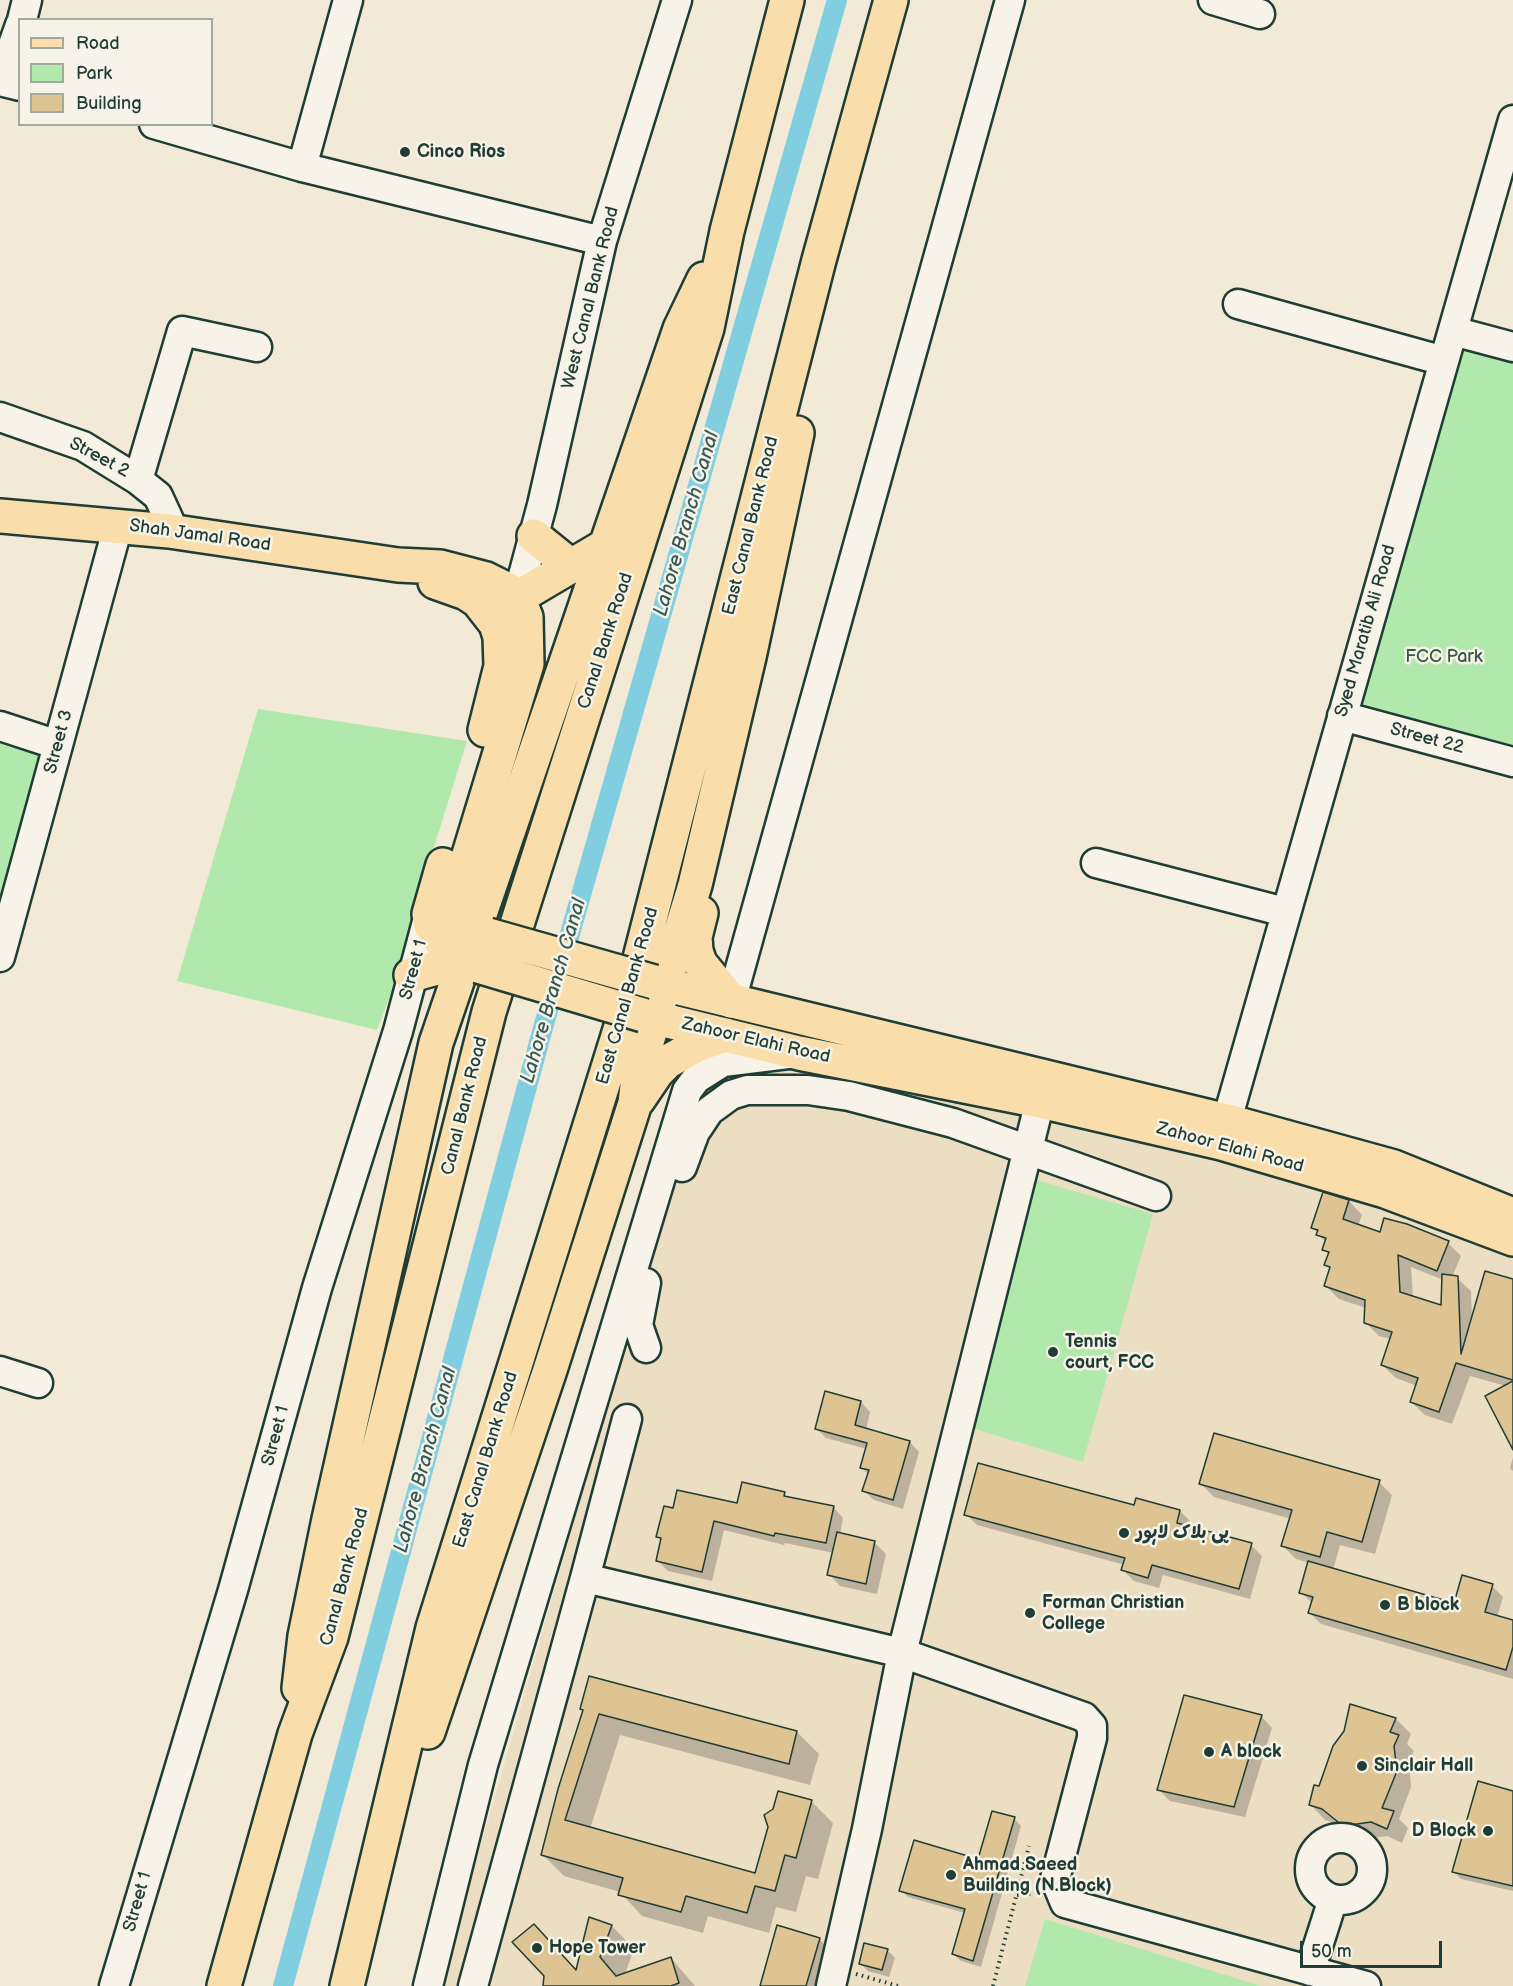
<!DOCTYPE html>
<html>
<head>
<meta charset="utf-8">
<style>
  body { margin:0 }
  #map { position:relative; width:1513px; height:1986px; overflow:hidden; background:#f2e9d7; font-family:"Balsamiq Sans",sans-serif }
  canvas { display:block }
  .legend { position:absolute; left:18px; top:18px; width:195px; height:108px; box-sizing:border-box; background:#f7f3e8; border:2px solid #a1aaa0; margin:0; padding:8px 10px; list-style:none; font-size:18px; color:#1f3d34 }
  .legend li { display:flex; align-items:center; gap:12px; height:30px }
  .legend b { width:30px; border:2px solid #a1aaa0 }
  .scale { position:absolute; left:1300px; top:1941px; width:142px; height:27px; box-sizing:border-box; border:3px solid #1f3d34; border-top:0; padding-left:8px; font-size:18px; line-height:21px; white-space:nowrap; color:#1f3d34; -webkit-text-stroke:4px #f7f3e8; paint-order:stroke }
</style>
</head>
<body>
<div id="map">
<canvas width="1513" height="1986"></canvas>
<ul class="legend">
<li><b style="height:8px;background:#f9deab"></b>Road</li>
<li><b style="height:16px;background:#b1e9ad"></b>Park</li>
<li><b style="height:16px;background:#dec393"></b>Building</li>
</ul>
<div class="scale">50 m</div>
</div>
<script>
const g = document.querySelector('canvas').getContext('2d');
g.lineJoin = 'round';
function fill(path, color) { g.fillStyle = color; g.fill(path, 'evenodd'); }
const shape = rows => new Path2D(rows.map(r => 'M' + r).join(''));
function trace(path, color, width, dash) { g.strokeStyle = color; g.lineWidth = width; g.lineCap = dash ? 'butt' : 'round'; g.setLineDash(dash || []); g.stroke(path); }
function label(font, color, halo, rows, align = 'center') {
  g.font = font + ' "Balsamiq Sans","Playpen Sans Arabic",sans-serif'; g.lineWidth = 5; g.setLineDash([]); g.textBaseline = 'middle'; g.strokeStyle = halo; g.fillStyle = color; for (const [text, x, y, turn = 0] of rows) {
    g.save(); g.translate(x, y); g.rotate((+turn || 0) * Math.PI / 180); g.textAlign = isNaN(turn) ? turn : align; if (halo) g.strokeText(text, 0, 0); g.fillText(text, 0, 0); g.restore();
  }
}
fill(shape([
  [716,1031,1513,1240,1513,1986,440,1986]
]), '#ecdec3');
fill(shape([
  [1459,342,1513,356,1513,749,1357,707],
  [258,709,467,741,416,905,400,970,377,1030,177,981],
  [0,726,58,745,0,957],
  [1036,1180,1153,1214,1083,1462,972,1428],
  [1045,1919,1261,1986,1025,1986]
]), '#b1e9ad');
fill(shape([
  [1324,1194,1349,1201,1362,1215,1358,1226,1381,1233,1448,1243,1461,1256,1452,1277,1457,1278,1471,1291,1472,1319,1513,1281,1513,1446,1506,1386,1470,1376,1452,1424,1425,1415,1411,1402,1417,1386,1396,1378,1382,1365,1391,1339,1379,1336,1365,1322,1366,1308,1339,1299,1326,1286,1331,1270,1326,1265,1329,1255,1324,1249,1326,1243,1313,1228],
  [1411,1267,1443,1280,1443,1307,1413,1297],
  [861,1402,870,1412,866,1430,910,1442,919,1452,903,1509,874,1500,864,1491,869,1475,861,1467,867,1449,826,1438,816,1428],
  [1513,1457,1513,1471,1510,1468],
  [1379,1482,1392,1495,1375,1554,1340,1545,1333,1570,1455,1605,1492,1586,1503,1597,1497,1617,1513,1622,1513,1679,1321,1624,1310,1613,1313,1604,1301,1592,1310,1563,1296,1559,1283,1546,1291,1519,1214,1497,1201,1484],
  [784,1494,789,1498,833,1507,843,1518,840,1535,875,1543,886,1554,877,1594,840,1586,829,1574,834,1553,785,1543,784,1545,724,1530,712,1581,668,1571,657,1560,662,1541,658,1537,674,1509,738,1505],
  [1135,1507,1180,1511,1191,1522,1189,1528,1251,1545,1262,1556,1250,1599,1163,1575,1159,1588,1134,1581,1123,1570,1125,1565,977,1525,966,1514],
  [1177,1517,1180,1517,1176,1531],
  [1351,1706,1396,1719,1411,1734,1407,1744,1414,1751,1409,1761,1411,1787,1399,1819,1408,1828,1402,1843,1387,1836,1360,1840,1339,1824,1325,1820,1310,1804,1345,1731],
  [584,1711,797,1732,819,1754,810,1785,620,1735,590,1829,756,1875,811,1801,833,1823,818,1879,806,1876,796,1912,776,1907,769,1933,708,1916,703,1933,642,1916,620,1892,564,1876,542,1854],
  [1261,1716,1272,1728,1245,1817,1170,1801,1159,1790],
  [1513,1792,1513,1891,1461,1879,1454,1872],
  [1014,1818,1021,1826,981,1967,961,1961,953,1954,965,1913,908,1897,901,1890,979,1860],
  [590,1919,612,1926,634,1949,625,1974,671,1958,695,1986,545,1986,556,1949,578,1971],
  [819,1939,831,1950,820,1986,763,1986],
  [887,1950,895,1958,889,1977,868,1971,860,1963]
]), '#0003');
trace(shape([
  [283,1986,541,1035,837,0]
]), '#81cee0', 20);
const building = shape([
  [1323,1192,1349,1200,1343,1219,1380,1232,1384,1218,1407,1224,1449,1241,1437,1271,1398,1255,1400,1292,1441,1305,1442,1274,1458,1276,1461,1354,1485,1271,1513,1279,1513,1380,1456,1363,1439,1412,1410,1402,1418,1378,1381,1365,1392,1332,1364,1323,1365,1300,1324,1286,1330,1267,1324,1265,1329,1252,1322,1250,1326,1238,1316,1235,1318,1230,1311,1228,1323,1192],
  [1513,1381,1513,1450,1485,1396,1513,1381],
  [825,1391,861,1401,855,1425,910,1441,893,1500,862,1491,869,1470,860,1468,867,1443,815,1429,825,1391],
  [1214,1433,1380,1480,1362,1542,1327,1532,1320,1557,1281,1546,1292,1510,1199,1484,1214,1433],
  [978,1463,1134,1505,1136,1498,1180,1510,1177,1523,1252,1543,1239,1589,1152,1565,1148,1578,1121,1570,1125,1558,964,1515,978,1463],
  [742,1482,785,1492,784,1496,834,1506,826,1543,775,1533,774,1536,714,1521,702,1572,656,1561,661,1538,656,1537,664,1506,673,1508,677,1490,737,1503,742,1482],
  [837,1532,875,1541,866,1584,827,1575,837,1532],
  [1308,1561,1454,1603,1462,1575,1493,1584,1485,1612,1513,1620,1513,1647,1506,1670,1308,1613,1313,1597,1299,1593,1308,1561],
  [589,1676,797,1731,789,1764,599,1714,565,1820,755,1873,768,1827,764,1815,773,1809,778,1791,812,1800,796,1858,785,1855,775,1891,755,1886,747,1913,686,1896,681,1912,618,1895,623,1878,541,1855,558,1789,583,1710,580,1709,589,1676],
  [1184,1695,1262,1715,1234,1807,1157,1790,1184,1695],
  [1350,1704,1396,1718,1390,1732,1399,1735,1394,1746,1397,1771,1382,1808,1394,1811,1387,1829,1371,1822,1343,1826,1322,1809,1309,1805,1314,1785,1319,1786,1333,1746,1344,1731,1350,1704],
  [1478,1781,1513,1791,1513,1886,1452,1872,1478,1781],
  [992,1811,1015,1817,973,1961,952,1954,965,1909,899,1891,914,1840,978,1859,992,1811],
  [589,1917,612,1925,600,1957,616,1976,671,1957,679,1983,671,1986,543,1986,544,1976,512,1942,534,1924,576,1970,589,1917],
  [777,1925,820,1938,806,1986,760,1986,777,1925],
  [864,1943,888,1949,882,1970,859,1964,864,1943]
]);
fill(building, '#dec393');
trace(building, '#1f3d34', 1.5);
const minor = shape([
  [1213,0,1260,14],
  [22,20,27,0],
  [20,25,0,81,20,86],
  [154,124,302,167,602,241],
  [302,167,348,0],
  [1238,304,1444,361],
  [1453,331,1513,347],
  [0,417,83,446,138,480,158,496,169,520,169,531],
  [138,480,182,331,257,347],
  [517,598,542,505,602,241,677,0],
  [1342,716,1513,762],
  [0,726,58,745],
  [1096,863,1285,912],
  [0,957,118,526],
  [731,1001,1010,0],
  [1221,1141,1513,120],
  [682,1167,695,1132,709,1111,731,1095,747,1090,808,1090,849,1096,953,1123,1156,1196],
  [646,1348,638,1325,646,1283],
  [0,1371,38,1383],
  [585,1578,627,1419],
  '1310 1869a31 31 0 1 1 62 0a31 31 0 1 1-62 0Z',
  [1310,1971,1333,1899],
  [114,1986,233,1590,317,1288,398,1031,429,914],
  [428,1986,483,1765,687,1091,696,1079,723,1062,788,1054],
  [473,1986,585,1578,902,1653,1084,1717,1092,1726,1092,1738,1055,1879,1065,1903,1366,1986],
  [831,1986,867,1829,902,1653,1040,1101]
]);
const major = shape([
  [0,516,169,531,398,565,440,567,486,579,510,591,521,605,526,617,527,664,453,907,458,922,488,935],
  [435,582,466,593,478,601,496,624,500,637,501,666,485,730],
  [443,865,429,914,431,926,448,952,478,966],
  [411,975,463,961],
  [654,982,1227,1121,1394,1167,1513,1215],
  [643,1015,799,1053,1040,1101,1221,1143,1385,1191,1513,1239]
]);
const highway = shape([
  [534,536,571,566],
  [517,598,605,546],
  [701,913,695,937,696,951,700,963,731,1001],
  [638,1100,657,1072,667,1062,697,1045,725,1035],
  [299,1688,305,1636,329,1519,436,1043,680,329,704,279],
  [428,1732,550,1370,635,1103,639,1068,695,885,749,657,797,433],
  [224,1986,295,1734,331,1637,489,1012,707,328,727,231,787,0],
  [347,1986,433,1628,629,1001,819,260,891,0]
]);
trace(minor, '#1f3d34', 33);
trace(major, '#1f3d34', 38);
trace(highway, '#1f3d34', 38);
trace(shape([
  [1017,1895,1036,1893],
  [856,1974,898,1986],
  [993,1986,1029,1846]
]), '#1f3d34', 4, [1.5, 4.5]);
trace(minor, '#f7f3e8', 28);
trace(major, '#f9deab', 33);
trace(highway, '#f9deab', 33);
const majorBridge = shape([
  [488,935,654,982],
  [478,966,643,1015]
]);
trace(majorBridge, '#1f3d34', 38, []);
trace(majorBridge, '#f9deab', 33);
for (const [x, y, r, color] of [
  [405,152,6,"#1f3d34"],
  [1053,1352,6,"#1f3d34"],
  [1124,1533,6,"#1f3d34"],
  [1385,1605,6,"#1f3d34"],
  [1030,1613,6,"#1f3d34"],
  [1209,1752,6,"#1f3d34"],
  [1362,1766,6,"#1f3d34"],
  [1488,1831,6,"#1f3d34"],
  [951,1875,6,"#1f3d34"],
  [537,1948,6,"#1f3d34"]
]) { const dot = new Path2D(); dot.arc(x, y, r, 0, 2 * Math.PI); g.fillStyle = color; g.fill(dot); trace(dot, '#f7f3e8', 2); }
label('bold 18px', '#1f3d34', '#f7f3e8', [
  ["Cinco Rios",417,152],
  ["Tennis",1065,1342],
  ["court, FCC",1065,1363],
  ["پی بلاک لاہور",1136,1533],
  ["Forman Christian",1042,1603],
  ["College",1042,1624],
  ["B block",1397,1605],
  ["A block",1221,1752],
  ["Sinclair Hall",1374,1766],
  ["D Block",1476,1831,"right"],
  ["Ahmad Saeed",963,1865],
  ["Building (N.Block)",963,1886],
  ["Hope Tower",549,1948]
], 'left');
label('18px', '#1f3d34', '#f7f3e8', [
  ["West Canal Bank Road",591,298,-76],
  ["Street 2",99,458,28],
  ["East Canal Bank Road",751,526,-76],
  ["Shah Jamal Road",200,536,8],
  ["Syed Maratib Ali Road",1366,631,-74],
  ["Canal Bank Road",606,641,-72],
  ["Street 22",1427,739,15],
  ["Street 3",59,742,-75],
  ["Street 1",414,970,-75],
  ["East Canal Bank Road",628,996,-74],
  ["Zahoor Elahi Road",756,1041,13],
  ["Canal Bank Road",465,1106,-76],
  ["Zahoor Elahi Road",1230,1148,15],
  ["Street 1",276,1436,-75],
  ["East Canal Bank Road",486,1460,-73],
  ["Canal Bank Road",345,1577,-75],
  ["Street 1",138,1902,-74]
]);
label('18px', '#355746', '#f7f3e8', [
  ["FCC Park",1444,657]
]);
label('italic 20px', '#335a56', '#f7f3e8', [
  ["Lahore Branch Canal",687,524,-74],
  ["Lahore Branch Canal",554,991,-74],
  ["Lahore Branch Canal",426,1460,-75]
]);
</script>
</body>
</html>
